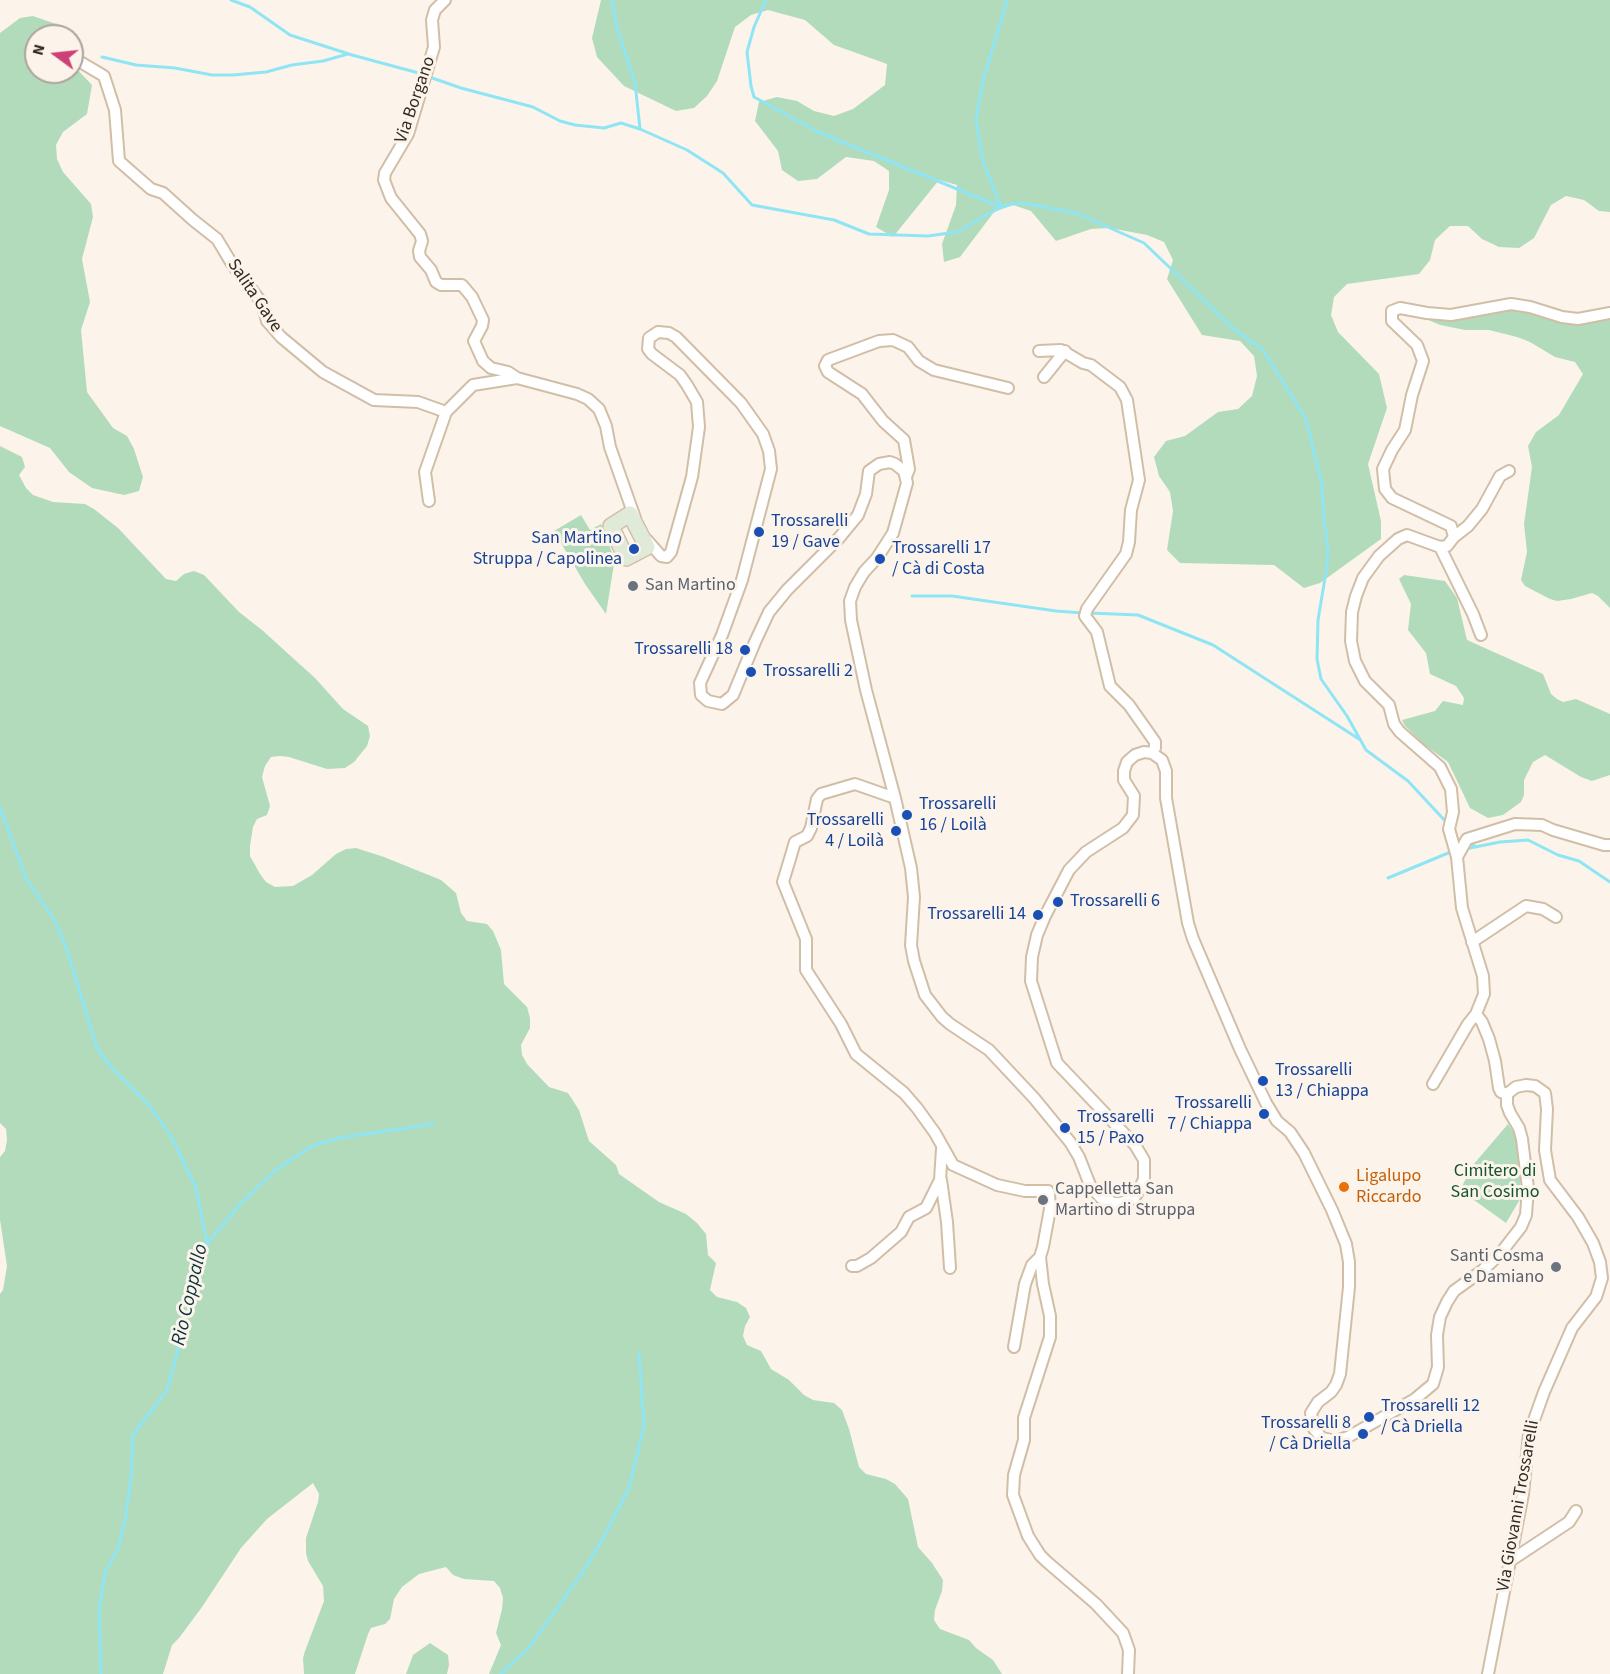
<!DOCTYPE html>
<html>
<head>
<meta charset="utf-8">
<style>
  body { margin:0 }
  #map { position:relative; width:1610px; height:1674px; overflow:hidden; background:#fcf4eb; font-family:"Source Sans 3",sans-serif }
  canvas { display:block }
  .north { position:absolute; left:24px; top:24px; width:60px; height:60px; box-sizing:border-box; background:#fcf4eb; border:2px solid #aba49b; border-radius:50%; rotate:285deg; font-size:16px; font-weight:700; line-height:24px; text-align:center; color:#322b22 }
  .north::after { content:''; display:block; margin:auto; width:21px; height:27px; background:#cd4276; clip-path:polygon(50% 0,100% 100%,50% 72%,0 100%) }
</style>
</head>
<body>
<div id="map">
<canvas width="1610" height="1674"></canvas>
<div class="north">N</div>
</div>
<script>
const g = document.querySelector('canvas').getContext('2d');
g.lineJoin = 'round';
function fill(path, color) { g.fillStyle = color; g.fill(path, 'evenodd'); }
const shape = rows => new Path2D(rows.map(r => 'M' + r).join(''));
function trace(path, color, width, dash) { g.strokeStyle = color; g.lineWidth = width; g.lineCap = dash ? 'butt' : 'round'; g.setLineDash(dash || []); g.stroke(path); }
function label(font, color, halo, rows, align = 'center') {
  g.font = font + ' "Source Sans 3",sans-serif'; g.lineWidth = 6; g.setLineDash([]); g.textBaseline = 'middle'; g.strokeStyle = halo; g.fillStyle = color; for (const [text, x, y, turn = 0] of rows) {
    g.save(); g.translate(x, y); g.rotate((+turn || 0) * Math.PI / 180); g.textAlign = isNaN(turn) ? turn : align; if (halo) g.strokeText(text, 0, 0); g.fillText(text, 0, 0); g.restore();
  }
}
fill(shape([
  [601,0,1610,0,1610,212,1599,211,1584,200,1566,196,1551,205,1534,238,1519,248,1499,247,1482,239,1468,226,1450,226,1435,240,1430,260,1419,274,1347,284,1334,297,1331,315,1338,332,1379,374,1387,408,1368,464,1381,521,1381,539,1320,583,1304,588,1274,565,1180,563,1167,550,1173,511,1170,492,1159,476,1154,457,1166,441,1185,436,1218,412,1238,409,1252,396,1257,376,1254,356,1240,341,1202,335,1167,279,1173,260,1164,242,1147,235,1110,228,1091,229,1056,241,1031,211,1013,205,994,212,960,257,944,262,942,244,956,205,957,185,939,180,893,237,876,227,889,190,889,171,874,161,846,157,817,179,798,181,782,170,778,151,755,121,759,102,777,97,797,101,814,111,834,116,853,109,885,85,887,64,834,45,805,20,768,10,751,15,735,27,717,81,707,96,694,108,676,111,624,86,597,57,592,38],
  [33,16,59,25,61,36,36,36,36,72,72,72,72,64,92,85,87,114,63,132,56,145,57,159,63,172,91,204,93,217,82,259,90,302,81,330,87,392,113,428,127,436,134,449,143,477,139,491,124,495,92,488,69,472,50,448,0,426,0,33,20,18],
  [1513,310,1550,318,1610,318,1610,608,1598,596,1592,593,1571,599,1557,601,1550,599,1525,586,1521,580,1527,552,1524,524,1532,467,1528,446,1536,432,1559,415,1583,374,1575,362,1555,357,1530,342,1517,337,1489,330,1465,330,1440,325,1424,318,1452,320],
  [0,446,22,457,25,467,19,475,26,488,33,495,53,502,85,504,94,509,118,528,166,579,176,581,184,574,194,571,204,575,239,612,262,630,315,678,343,709,368,726,370,736,367,746,354,762,345,768,327,769,289,757,280,756,271,757,265,766,262,777,270,806,267,815,257,819,253,827,250,846,250,856,260,874,266,882,275,887,293,886,312,875,336,854,346,849,356,848,384,857,441,880,456,893,461,913,467,921,487,924,493,931,501,950,504,984,527,1007,530,1018,530,1028,521,1045,522,1055,527,1064,549,1087,568,1093,579,1110,589,1141,616,1165,619,1174,659,1202,686,1214,697,1223,706,1234,708,1255,716,1263,710,1290,717,1297,737,1302,746,1308,750,1317,745,1326,743,1336,747,1345,761,1351,771,1369,789,1380,804,1395,813,1400,834,1403,842,1410,849,1429,859,1467,866,1474,886,1479,895,1484,908,1499,918,1547,932,1563,943,1580,942,1591,935,1610,934,1620,940,1629,969,1640,976,1648,993,1660,1002,1674,489,1674,501,1645,496,1633,502,1609,503,1598,500,1588,494,1581,464,1579,453,1575,446,1567,419,1574,402,1587,394,1599,390,1619,385,1624,371,1628,368,1634,355,1674,304,1674,303,1658,305,1651,324,1601,323,1586,308,1561,306,1553,306,1538,318,1502,319,1494,313,1483,267,1519,241,1548,202,1607,179,1638,172,1645,163,1674,0,1674,0,1294,3,1290,7,1266,0,1220,0,1157,5,1151,7,1140,6,1129,0,1123],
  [581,515,590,530,601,524,613,555,614,564,606,614,585,584,554,531],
  [1404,575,1445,581,1457,598,1467,640,1543,674,1551,694,1557,699,1563,702,1576,699,1610,714,1610,775,1592,781,1581,777,1545,755,1533,762,1524,780,1524,795,1521,802,1503,815,1488,818,1470,808,1448,762,1422,743,1405,726,1402,720,1435,711,1443,701,1463,705,1464,698,1456,686,1430,674,1426,653,1408,630,1411,604,1399,579],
  [1508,1124,1516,1136,1522,1196,1506,1223,1460,1190,1473,1165],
  [430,1643,448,1655,449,1665,447,1674,406,1674,413,1655]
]), '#b1dbbb');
trace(shape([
  [231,0,250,7,290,35,352,55,415,72,461,88,533,107,560,121,575,125,604,128,621,123,640,129,687,150,723,173,752,205,834,220,869,234,928,236,957,232,1001,207,1016,203,1028,204,1076,213,1144,243,1234,329,1263,350,1306,419,1322,485,1324,521,1328,548,1327,566,1318,620,1317,659,1321,679,1347,716,1366,750,1408,781,1448,824],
  [612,0,617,28,635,83,640,129],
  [766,0,754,27,747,52,751,86,754,97,818,132,1001,207],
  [102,57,136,65,175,68,212,75,233,75,266,72,292,65,323,61,348,54],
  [1001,206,983,162,976,120,983,81,1007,0],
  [912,596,952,596,1056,611,1083,613],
  [1090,613,1138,615,1213,645,1359,739],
  [0,807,26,879,54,919,67,950,97,1048,110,1066,149,1105,171,1136,196,1188,207,1244,167,1390,133,1435,131,1478,125,1520,118,1549,105,1572,99,1612,101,1674],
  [1468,842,1476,847],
  [1465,849,1500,842,1528,840,1558,855,1579,861,1610,882],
  [1388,878,1453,851],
  [207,1244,241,1203,277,1169,314,1145,339,1138,433,1124],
  [500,1674,527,1650,584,1570,605,1535,629,1488,644,1425,639,1353]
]), '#8fe5f4', 3);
const street = shape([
  [445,0,435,10,432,20,434,47,408,134,385,173,384,180,391,198,420,234,422,241,419,251,420,257,431,270,436,282,441,285,462,285,472,297,483,320,482,326,474,341,483,361,491,368,508,372,517,378],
  [82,63,104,76,115,110,119,161,151,189,163,193,193,220,217,239,232,264,262,303,267,321,281,337,323,372,374,400,418,402,446,412],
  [1039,351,1061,350,1083,363,1091,365,1120,387,1127,400,1139,480,1131,510,1129,542,1126,554,1087,609,1085,616,1097,632,1110,686,1129,705,1155,742,1155,748,1152,753],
  [1044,377,1065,351],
  [906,477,909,469,904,440,883,421,862,394,828,372,825,366,828,360,879,341,893,340,908,347,919,361,934,370,1008,388],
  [429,501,425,472,446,412,473,385,517,378,577,394,588,399,599,409,606,426,610,447,635,518],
  [1454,537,1468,526,1482,509,1500,476,1509,471],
  [647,540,661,556,667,557,671,552,692,477,699,427,697,402,687,385,680,375,652,354,648,349,649,338,658,332,669,333,676,337,741,403,763,434,769,451,771,469,742,580,722,635,700,683,701,695,708,701,722,704,733,695,755,642,769,612,787,590,839,538,858,515,866,494,869,471,879,464,890,462,895,464,904,471,907,483,893,533,877,558,864,572,855,587,850,601,851,620,866,690,895,798,911,868,914,897,911,945,914,961,925,995,942,1017,950,1024,989,1050,1034,1098,1070,1142,1079,1157,1090,1185,1101,1198,1114,1203,1121,1203,1134,1198,1138,1192,1144,1179,1144,1160,1135,1145,1057,1063,1031,981,1032,957,1037,935,1045,916,1069,870,1086,852,1123,828,1133,815,1134,796,1124,780,1124,771,1127,762,1135,755,1144,752,1152,753,1162,760,1166,771,1166,798,1188,923,1193,939,1240,1049,1266,1103,1277,1121,1290,1132,1304,1153,1332,1210,1346,1244,1349,1262,1349,1287,1340,1374,1336,1385,1331,1392,1318,1402,1311,1413,1314,1429,1322,1438,1336,1441,1348,1437,1415,1399,1433,1384,1438,1367,1437,1335,1440,1317,1447,1302,1454,1291,1483,1270,1500,1254,1521,1227,1526,1215,1528,1188,1522,1139,1519,1128,1510,1113,1507,1105,1507,1094,1516,1087,1526,1085,1535,1086,1545,1093,1547,1109,1545,1150,1550,1180,1578,1217,1593,1243,1600,1262,1602,1278,1596,1297,1572,1328,1544,1392,1529,1434,1523,1494,1488,1674],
  [1440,547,1473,614,1481,635],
  [895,798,855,784,821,794,817,799,811,828,807,836,795,842,783,882,806,939,806,970,841,1024,856,1054,904,1093,917,1108,935,1133,953,1165,997,1185,1025,1191,1048,1191,1049,1194,1050,1209,1043,1247,1040,1257,1032,1265,1025,1284,1014,1347],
  [1457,857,1467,839,1515,824,1542,825,1553,830,1604,845,1610,845],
  [1472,942,1526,906,1543,909,1556,917],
  [1476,1014,1482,1022,1489,1039,1495,1061,1499,1088,1501,1092,1507,1094],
  [1433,1084,1468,1024,1476,1014,1484,994,1483,976,1462,908,1457,857,1449,829,1453,812,1451,789,1440,767,1400,732,1394,724,1389,705,1365,681,1355,661,1351,641,1352,612,1356,596,1363,578,1379,556,1398,539,1407,535,1440,547,1447,546,1454,537,1451,526,1392,498,1385,489,1383,469,1392,450,1405,430,1412,395,1423,361,1417,345,1392,321,1392,311,1400,308,1427,313,1451,315,1511,304,1530,307,1562,317,1578,319,1610,313],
  [941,1180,947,1222,950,1268],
  [1040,1257,1043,1284,1050,1316,1050,1337,1024,1418,1024,1440,1014,1475,1013,1495,1028,1536,1040,1555,1046,1561,1096,1604,1123,1633,1129,1650,1128,1674],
  [852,1266,857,1266,871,1258,901,1232,909,1217,926,1208,940,1180,942,1149],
  [1510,1561,1569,1522,1576,1511]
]);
const secondary = shape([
  [630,514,647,547,626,558,611,526,630,514]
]);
trace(street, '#d1bea7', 14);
trace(secondary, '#d1bea7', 18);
trace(street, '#fff', 10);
trace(secondary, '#dfebd8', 15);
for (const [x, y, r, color] of [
  [759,532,6,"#1a4fb4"],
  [634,549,6,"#1a4fb4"],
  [880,559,6,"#1a4fb4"],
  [633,586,6,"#6b7280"],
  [745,650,6,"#1a4fb4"],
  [751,672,6,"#1a4fb4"],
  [907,815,6,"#1a4fb4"],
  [896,831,6,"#1a4fb4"],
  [1058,902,6,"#1a4fb4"],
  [1038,915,6,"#1a4fb4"],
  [1263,1081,6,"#1a4fb4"],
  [1264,1114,6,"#1a4fb4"],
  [1065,1128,6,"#1a4fb4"],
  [1344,1187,6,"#e8710a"],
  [1043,1200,6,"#6b7280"],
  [1556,1267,6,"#6b7280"],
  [1369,1417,6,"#1a4fb4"],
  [1363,1434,6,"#1a4fb4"]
]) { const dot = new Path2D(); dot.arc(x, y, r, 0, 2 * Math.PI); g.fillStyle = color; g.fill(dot); trace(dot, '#fcf4eb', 2); }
label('18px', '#322b22', '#fcf4eb', [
  ["Via Borgano",416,100,-71],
  ["Salita Gave",254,296,56],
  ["Via Giovanni Trossarelli",1519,1506,-80]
]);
label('18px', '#164399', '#fcf4eb', [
  ["Trossarelli",771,522],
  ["19 / Gave",771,543],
  ["San Martino",622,539,"right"],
  ["Struppa / Capolinea",622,560,"right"],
  ["Trossarelli 17",892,549],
  ["/ Cà di Costa",892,570],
  ["Trossarelli 18",733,650,"right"],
  ["Trossarelli 2",763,672],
  ["Trossarelli",919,805],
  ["16 / Loilà",919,826],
  ["Trossarelli",884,821,"right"],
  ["4 / Loilà",884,842,"right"],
  ["Trossarelli 6",1070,902],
  ["Trossarelli 14",1026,915,"right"],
  ["Trossarelli",1275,1071],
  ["13 / Chiappa",1275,1092],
  ["Trossarelli",1252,1104,"right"],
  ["7 / Chiappa",1252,1125,"right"],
  ["Trossarelli",1077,1118],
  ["15 / Paxo",1077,1139],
  ["Trossarelli 12",1381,1407],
  ["/ Cà Driella",1381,1428],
  ["Trossarelli 8",1351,1424,"right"],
  ["/ Cà Driella",1351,1445,"right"]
], 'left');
label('18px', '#5b616d', '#fcf4eb', [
  ["San Martino",645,586],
  ["Cappelletta San",1055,1190],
  ["Martino di Struppa",1055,1211],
  ["Santi Cosma",1544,1257,"right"],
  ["e Damiano",1544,1278,"right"]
], 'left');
label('18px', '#13542c', '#fcf4eb', [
  ["Cimitero di",1495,1172],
  ["San Cosimo",1495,1193]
]);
label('18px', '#c56008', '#fcf4eb', [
  ["Ligalupo",1356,1177],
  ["Riccardo",1356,1198]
], 'left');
label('italic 20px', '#08333a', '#fcf4eb', [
  ["Rio Coppallo",191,1295,-77]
]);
</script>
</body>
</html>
